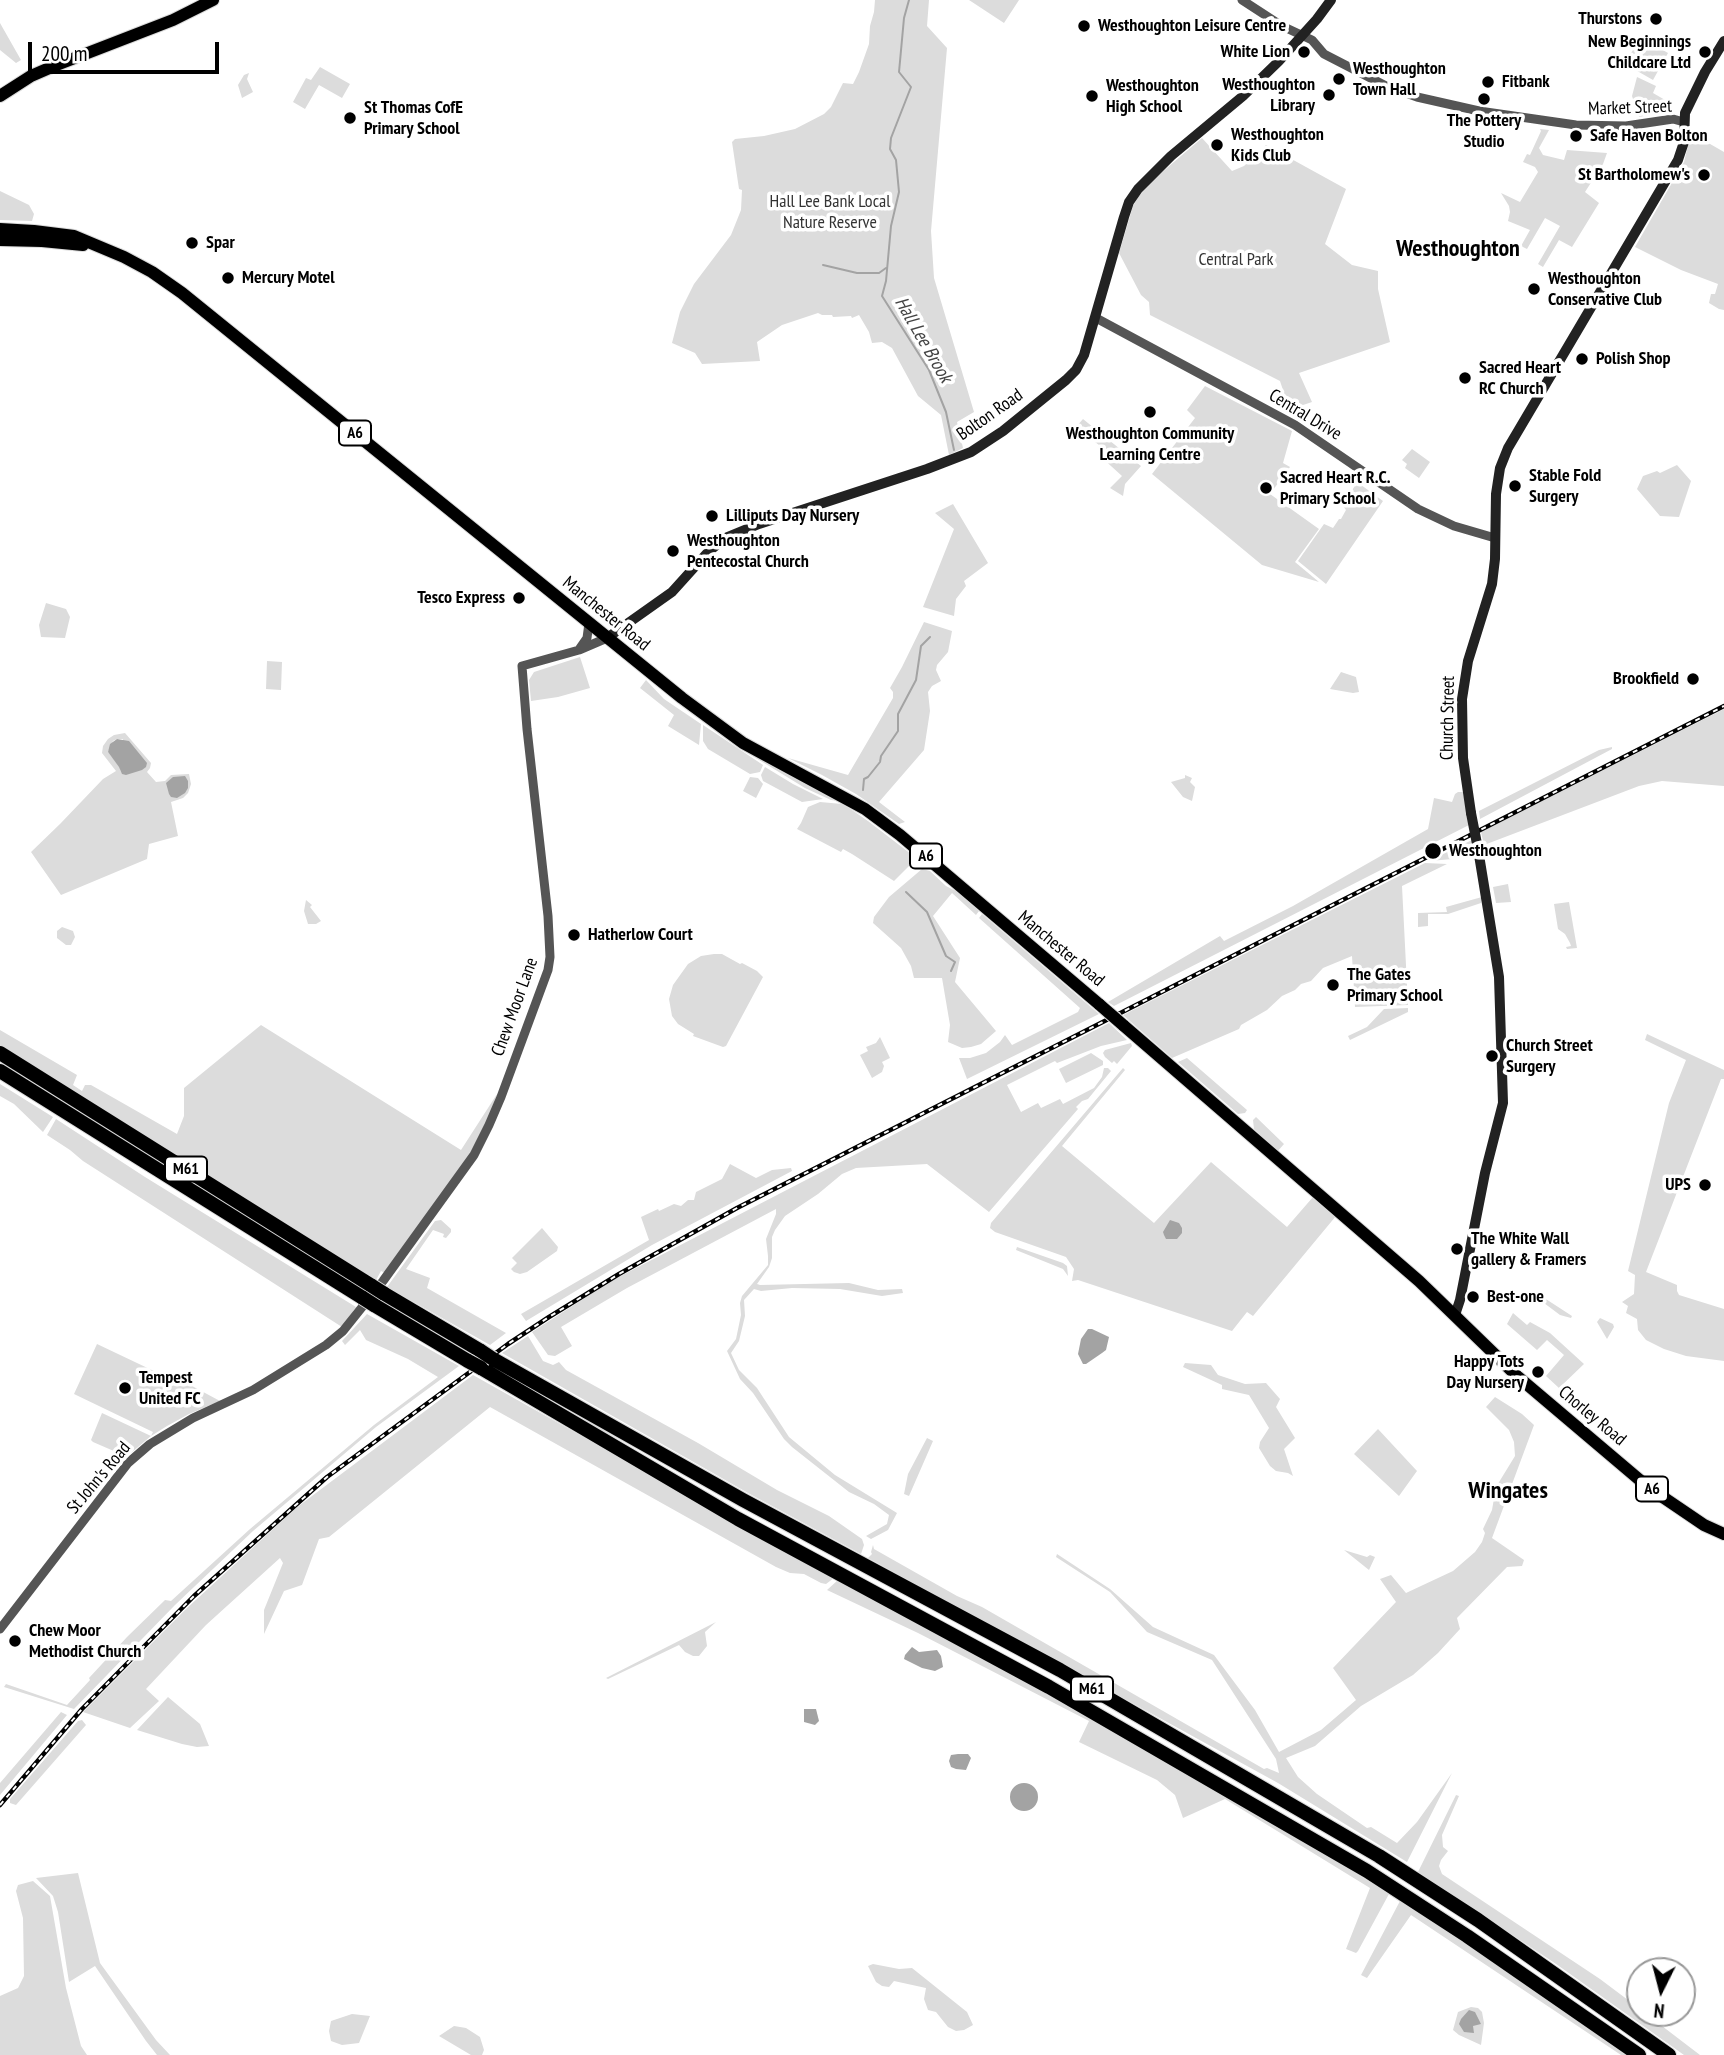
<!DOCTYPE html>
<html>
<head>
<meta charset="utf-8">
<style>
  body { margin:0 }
  #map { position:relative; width:1724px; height:2055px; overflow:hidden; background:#fff; font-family:"PT Sans Narrow",sans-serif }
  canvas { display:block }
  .north { position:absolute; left:1626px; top:1957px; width:70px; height:70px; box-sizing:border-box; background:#fff; border:2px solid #999; border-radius:50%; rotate:186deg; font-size:19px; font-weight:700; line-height:28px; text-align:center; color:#000 }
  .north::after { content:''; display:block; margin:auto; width:24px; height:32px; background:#000; clip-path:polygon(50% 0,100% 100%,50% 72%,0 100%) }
  .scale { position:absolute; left:28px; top:42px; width:191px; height:32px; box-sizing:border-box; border:4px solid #000; border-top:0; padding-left:9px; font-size:21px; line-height:24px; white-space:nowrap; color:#000; -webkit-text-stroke:5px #fff; paint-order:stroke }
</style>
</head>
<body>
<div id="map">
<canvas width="1724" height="2055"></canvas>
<div class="north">N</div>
<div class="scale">200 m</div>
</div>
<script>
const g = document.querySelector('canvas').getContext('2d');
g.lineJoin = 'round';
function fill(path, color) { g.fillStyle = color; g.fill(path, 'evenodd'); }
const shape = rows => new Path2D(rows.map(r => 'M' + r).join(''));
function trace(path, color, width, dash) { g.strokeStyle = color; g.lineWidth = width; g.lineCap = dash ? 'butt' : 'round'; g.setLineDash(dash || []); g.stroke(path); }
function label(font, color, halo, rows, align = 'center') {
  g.font = font + ' "PT Sans Narrow",sans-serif'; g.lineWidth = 7; g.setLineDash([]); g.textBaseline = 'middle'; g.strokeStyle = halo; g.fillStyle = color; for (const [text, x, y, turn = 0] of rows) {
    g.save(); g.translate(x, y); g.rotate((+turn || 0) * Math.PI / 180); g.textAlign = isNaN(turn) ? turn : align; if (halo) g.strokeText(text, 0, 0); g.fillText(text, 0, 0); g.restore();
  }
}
fill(shape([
  [875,0,929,0,927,26,947,48,931,231,934,278,974,412,957,422,963,448,949,455,941,415,918,396,892,348,882,342,872,343,869,332,859,315,852,318,851,316,833,317,832,315,822,315,818,313,782,325,757,342,760,361,702,364,695,353,672,343,680,312,694,284,731,235,741,210,742,190,739,189,732,142,735,139,764,136,795,129,824,114,831,107,843,83,853,84,859,72,869,44,870,26,874,12],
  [969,0,1019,0,1004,23],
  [0,23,21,60,16,63,0,50],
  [1640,37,1668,53,1653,80,1625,64],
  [320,67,350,84,342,98,319,85,305,109,293,102,306,78,311,80],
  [249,73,247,79,253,92,242,98,238,85,244,75],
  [1637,77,1656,86,1653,93,1672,104,1669,111,1639,117,1632,96],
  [1540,129,1549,130,1539,148,1543,155,1564,160,1567,150,1607,153,1603,164,1585,192,1599,203,1572,247,1559,240,1543,267,1538,264,1560,226,1545,218,1527,249,1521,246,1530,230,1508,221,1510,212,1509,206,1501,193,1520,202,1538,172,1535,167,1523,162,1527,154,1530,155,1541,131],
  [1691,133,1724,152,1724,310,1719,309,1709,303,1711,294,1715,294,1718,284,1681,270,1635,247,1684,162],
  [1202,138,1232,171,1244,166,1266,145,1346,189,1325,244,1352,265,1378,271,1378,289,1390,342,1299,373,1312,402,1291,409,1281,409,1286,399,1280,381,1150,315,1149,302,1141,295,1119,253,1133,206,1139,196,1154,179],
  [0,191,29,205,34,214,32,221,0,220],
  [1205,386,1292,431,1283,463,1290,467,1270,494,1319,529,1295,562,1319,582,1262,565,1152,474,1195,418,1187,410],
  [1083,419,1141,466,1125,484,1123,496,1110,488,1122,476,1100,456,1104,449,1076,427],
  [1412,449,1430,462,1419,478,1405,468,1407,464,1402,460],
  [1677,465,1691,481,1679,517,1660,516,1637,489,1643,476,1657,471,1660,473],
  [1357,482,1383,501,1326,584,1298,561,1324,524,1333,528,1339,519,1341,519,1346,510,1343,506],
  [953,504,988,563,964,581,966,586,956,599,954,616,923,607,954,529,935,513],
  [46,603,66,609,70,617,65,638,41,637,39,625],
  [924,622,952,631,948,652,937,665,936,670,941,681,932,686,928,692,930,711,924,750,879,802,905,822,899,824,856,794,822,775,788,758,848,775,893,698,893,692,890,688,902,667],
  [580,657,590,688,558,697,531,701,529,680,534,672],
  [267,661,282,662,281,690,266,689],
  [1341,672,1356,677,1359,692,1353,693,1330,689],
  [646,680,664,699,701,724,699,745,668,726,674,715,640,688],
  [1724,709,1724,786,1662,781,1639,786,1484,845,1481,832],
  [703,725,763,765,760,772,750,774,708,749,703,741],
  [125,733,151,763,150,768,147,772,156,782,165,781,171,775,189,774,191,784,188,793,183,798,171,802,178,836,149,844,147,859,61,895,31,852,60,824,103,779,116,771,102,753,103,746,108,739,114,735],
  [117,739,123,739,121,772,120,767,108,752,113,741],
  [1612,747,1612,749,1480,819,1479,811,1599,750],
  [756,756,838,801,831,800,805,788,756,758],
  [765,767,793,784,823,799,802,802,763,781,761,775],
  [1185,775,1192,778,1190,782,1195,787,1192,801,1183,797,1171,782,1185,778],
  [750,777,758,778,763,784,756,798,743,791],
  [1458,792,1463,792,1469,825,1114,1006,1108,1002,1220,936,1224,941,1293,906,1428,829,1434,798,1452,802,1455,794],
  [820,802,842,804,849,808,868,821,911,854,912,863,894,881,852,854,843,849,841,852,797,829,801,823,808,807],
  [1472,840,1472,849,1453,859,1429,861],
  [1425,863,1447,864,1402,886,1408,1005,1355,1007,1352,956,1323,968,1311,981,1301,984,1295,990,1282,996,1267,1010,1241,1025,1239,1029,1172,1058,1123,1015],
  [922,869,930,871,946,886,956,891,979,911,976,915,952,893,933,916,960,958,955,982,996,1031,981,1044,971,1047,962,1048,948,1042,950,1025,942,978,914,978,911,966,901,948,873,923,874,917,889,897],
  [1508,884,1511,902,1496,903,1493,887],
  [1482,897,1481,903,1448,914,1428,914,1428,926,1418,927,1418,913,1447,912,1446,907],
  [306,900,312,905,310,907,321,921,316,924,308,924,304,911],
  [1569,902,1577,948,1567,949,1566,947,1571,946,1570,943,1565,934,1558,929,1554,904],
  [982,914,1099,1014,967,1079,959,1058,970,1058,986,1053,1000,1042,1005,1035,1012,1045,1078,1012,1080,1008,979,918],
  [62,927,73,931,75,937,71,945,66,945,57,938,57,931],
  [714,954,722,954,740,964,742,963,757,971,763,977,726,1046,723,1047,693,1036,694,1034,678,1024,672,1016,669,999,673,985,688,964,701,956],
  [1408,1008,1408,1012,1350,1040,1348,1036,1367,1027,1384,1009],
  [1109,1023,1127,1040,1101,1046,1057,1063,1055,1061,1007,1085,1021,1112,1038,1103,1041,1108,1060,1099,1063,1104,1094,1088,1102,1077,1104,1068,1108,1068,1111,1071,1088,1099,1082,1101,1076,1107,1078,1109,989,1212,927,1164,856,1168,842,1174,818,1194,785,1216,775,1230,772,1237,772,1258,769,1267,757,1284,760,1285,849,1283,878,1290,902,1289,903,1293,882,1296,840,1289,792,1288,761,1291,754,1289,744,1300,745,1316,739,1341,731,1353,739,1370,757,1388,789,1437,835,1475,897,1513,888,1530,871,1539,866,1536,887,1524,889,1515,874,1504,849,1492,792,1447,784,1439,753,1393,740,1379,727,1351,736,1339,741,1315,740,1303,742,1296,768,1265,768,1256,766,1239,776,1214,776,1209,627,1288,561,1327,572,1346,555,1356,548,1355,532,1332,611,1281],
  [261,1025,461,1150,497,1094,487,1122,469,1156,385,1273,381,1271,376,1280,0,1045,0,1030,77,1075,73,1085,82,1091,85,1085,91,1085,177,1134,184,1116,184,1088],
  [1647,1034,1724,1070,1724,1079,1721,1079,1646,1272,1677,1285,1677,1291,1679,1295,1724,1309,1724,1361,1686,1356,1664,1349,1646,1340,1638,1330,1637,1319,1626,1313,1628,1306,1622,1302,1634,1294,1635,1275,1628,1271,1669,1103,1686,1060,1645,1040],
  [880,1037,890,1058,882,1062,884,1066,882,1072,872,1078,860,1055,868,1051,866,1047,876,1043],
  [1131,1043,1132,1046,1117,1064,1114,1061,1112,1063,1105,1057,1103,1053,1105,1050],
  [1091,1053,1103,1061,1103,1065,1066,1083,1059,1069],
  [1187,1058,1247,1110,1245,1113,1238,1114,1178,1062],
  [1123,1068,1125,1070,1062,1146,1154,1223,1211,1162,1287,1227,1313,1197,1336,1216,1253,1316,1247,1312,1232,1331,1078,1280,1072,1281,1074,1269,1066,1257,995,1232,990,1228,991,1223],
  [0,1084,53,1117,43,1132,14,1104,0,1096],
  [1256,1117,1284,1144,1277,1152,1254,1129,1253,1120],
  [56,1119,145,1177,356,1307,342,1327,83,1161,70,1150,47,1135],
  [730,1164,756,1178,772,1170,791,1168,792,1171,652,1245,526,1321,521,1314,649,1240,641,1217,658,1209,659,1211,674,1204,681,1206,688,1200,694,1200,696,1192,722,1179],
  [441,1220,451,1229,451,1232,446,1238,443,1237,444,1234,433,1230,406,1269,430,1278,427,1288,506,1333,490,1345,387,1287,435,1221],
  [542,1228,558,1247,557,1251,527,1272,520,1274,514,1272,511,1269,517,1263,512,1258],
  [1017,1247,1063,1263,1067,1266,1068,1276,1063,1269,1016,1250],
  [1532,1290,1572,1316,1571,1318,1560,1315,1540,1300],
  [1513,1313,1527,1325,1530,1322,1550,1333,1584,1364,1559,1388,1546,1376,1564,1355,1547,1340,1537,1350,1507,1324],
  [367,1314,459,1366,376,1427,253,1531,175,1605,74,1709,4,1687,6,1684,67,1705,90,1680,89,1678,127,1637,165,1600,171,1601,250,1529,374,1425,438,1377,408,1359,366,1340,360,1330,345,1345,342,1341],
  [1600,1318,1613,1324,1614,1327,1607,1339,1597,1322],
  [528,1336,543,1361,553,1365,559,1362,566,1370,698,1443,777,1490,829,1516,862,1539,864,1545,861,1554,748,1493,502,1353],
  [97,1344,177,1382,179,1379,220,1401,189,1414,167,1426,151,1436,131,1453,123,1455,93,1442,91,1440,102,1413,151,1436,153,1432,74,1394],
  [1185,1363,1211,1365,1218,1375,1245,1384,1266,1383,1280,1399,1276,1407,1295,1438,1284,1449,1293,1476,1288,1473,1276,1471,1270,1466,1259,1448,1260,1442,1269,1428,1249,1395,1222,1389,1222,1385,1183,1367],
  [473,1375,834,1578,826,1584,821,1583,804,1574,790,1573,776,1567,490,1407,329,1537,319,1539,302,1585,284,1591,264,1634,264,1610,283,1563,280,1558,206,1625,146,1689,159,1701,130,1728,83,1712,186,1609,296,1508],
  [1495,1397,1522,1414,1534,1425,1492,1538,1524,1560,1522,1566,1507,1567,1457,1618,1460,1629,1438,1653,1413,1675,1361,1706,1315,1746,1286,1758,1298,1777,1317,1794,1367,1828,1371,1827,1397,1843,1417,1822,1452,1773,1407,1862,1278,1783,868,1558,872,1554,871,1552,873,1545,874,1549,957,1596,982,1607,1264,1769,1267,1768,1279,1773,1276,1759,1212,1660,1147,1632,1110,1592,1056,1557,1057,1554,1110,1589,1153,1627,1214,1655,1255,1710,1279,1752,1321,1730,1356,1700,1333,1668,1396,1602,1380,1579,1391,1575,1406,1593,1453,1571,1475,1552,1482,1542,1485,1533,1483,1529,1492,1510,1496,1487,1515,1456,1514,1442,1509,1430,1486,1407],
  [1378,1429,1417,1471,1399,1496,1354,1454],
  [927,1438,933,1441,909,1496,904,1494,908,1474],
  [1344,1550,1367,1557,1370,1555,1375,1557,1369,1570],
  [838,1580,1082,1711,1251,1808,1389,1894,1358,1951,1356,1953,1346,1949,1370,1888,1225,1799,1183,1818,1175,1795,1157,1780,1079,1742,1089,1721,918,1633,827,1590],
  [716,1622,705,1632,707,1646,699,1656,693,1656,685,1652,679,1645,608,1679,606,1678],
  [168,1697,200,1724,209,1746,197,1747,182,1744,137,1730],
  [61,1712,67,1715,0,1795,0,1783],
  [82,1720,86,1725,16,1805,10,1803,10,1799,78,1721],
  [1456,1795,1459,1796,1442,1835,1443,1847,1448,1851,1441,1860,1439,1866,1442,1874,1600,1979,1640,2009,1640,2013,1645,2013,1700,2055,1684,2055,1556,1964,1418,1872],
  [78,1873,100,1963,156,2040,170,2055,157,2055,146,2041,95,1966,69,1982,58,1912,53,1896,36,1878],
  [33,1881,50,1896,66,1988,81,2046,87,2055,0,2055,0,1996,18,1988,24,1976,23,1918,16,1891,18,1885],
  [1400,1901,1425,1918,1427,1917,1628,2055,1621,2055,1411,1915,1367,1978,1361,1975],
  [873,1964,899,1969,912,1968,967,2012,973,2025,964,2030,956,2031,948,2027,936,2012,928,2010,924,1999,926,1988,894,1981,889,1987,882,1986,876,1982,868,1966],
  [1471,2007,1478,2008,1482,2012,1484,2023,1481,2045,1459,2035,1453,2030,1458,2012],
  [352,2014,370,2016,359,2043,342,2045,331,2041,329,2031,331,2021],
  [454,2026,466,2028,480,2037,484,2050,482,2055,471,2055,439,2036]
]), '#dcdcdc');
fill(shape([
  [117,739,129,741,147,763,146,767,142,770,126,775,122,774,119,767,108,752,110,744],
  [185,776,188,781,188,788,185,793,177,798,171,797,169,794,166,783,173,777],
  [1170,1220,1179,1223,1182,1228,1182,1233,1177,1239,1166,1239,1164,1235,1163,1232],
  [1088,1329,1092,1329,1109,1337,1106,1350,1102,1353,1086,1364,1083,1364,1078,1354,1081,1339],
  [912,1647,919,1652,937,1650,941,1656,943,1667,935,1671,922,1668,904,1659,905,1655],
  [804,1709,816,1709,819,1721,815,1725,804,1722],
  [958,1754,968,1754,971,1758,966,1770,956,1769,951,1767,949,1761,951,1755],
  '1010 1797a14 14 0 1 1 28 0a14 14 0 1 1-28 0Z',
  [1469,2010,1475,2012,1481,2024,1473,2026,1474,2033,1464,2032,1459,2024,1461,2019]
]), '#a3a3a3');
trace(shape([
  [909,0,904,18,899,72,911,87,891,138,890,149,896,160,899,192,891,226,886,281,882,296,929,370,946,412,954,450],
  [823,265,857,273,879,273,886,268],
  [863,790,864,779,868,777,880,762,881,756,898,731,898,714,916,680,921,646,930,637],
  [906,892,927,912,946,956,955,962,951,971]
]), '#a3a3a3', 2);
const primary = shape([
  [0,229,34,231,74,236,124,257,152,272,182,293,682,698,743,743,865,809,900,835,1100,1005],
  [0,240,42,241,83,245],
  [1123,1025,1419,1281,1517,1376,1648,1487,1704,1525,1724,1534]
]);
const trunk = shape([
  [0,96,31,76,54,66,173,20,213,0]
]);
const motorway = shape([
  [0,1053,372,1286],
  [0,1071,363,1298],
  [383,1293,481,1351],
  [374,1305,468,1361],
  [493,1359,743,1500,1060,1670,1379,1856,1478,1920,1669,2055],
  [481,1368,738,1519,1049,1687,1367,1871,1467,1936,1639,2055]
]);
trace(primary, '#dbdbdb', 14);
trace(trunk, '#dbdbdb', 14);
trace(motorway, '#dbdbdb', 16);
trace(shape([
  [1242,0,1282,26,1312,40,1324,54,1386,86,1417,97,1479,111,1576,125,1626,126,1673,119,1684,122],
  [1096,318,1295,425,1418,509,1454,526,1495,538],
  [580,648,587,638,589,623],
  [0,1629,128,1463,150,1444,193,1418,253,1390,326,1345,343,1331,383,1281,474,1155,489,1125,501,1097,548,970,550,957,548,916,527,729,522,666,579,650,607,638]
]), '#555', 9);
trace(shape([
  [607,638,672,592,709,551,725,538,759,524,927,469,971,452,1003,431,1066,380,1076,370,1084,355,1124,217,1129,202,1138,189,1171,156,1243,96,1279,61,1317,19,1331,0],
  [1471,813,1463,758,1462,699,1468,661,1492,584,1495,559,1496,494,1500,468,1508,448,1534,404,1678,160,1684,142,1685,113,1705,72,1724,41],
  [1455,1315,1460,1300,1485,1173,1503,1103,1499,977,1478,849]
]), '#222', 10);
trace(primary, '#000', 12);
trace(trunk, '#000', 12);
trace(motorway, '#000', 14);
const rail = shape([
  [0,1805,82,1709,194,1596,327,1477,508,1344,549,1317,619,1274,737,1208,1724,706]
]);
trace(rail, '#000', 4.5);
trace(rail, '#fff', 2, [5]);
const primaryBridge = shape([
  [1100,1005,1123,1025]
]);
const motorwayBridge = shape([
  [372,1286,383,1293],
  [363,1298,374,1305],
  [481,1351,493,1359],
  [468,1361,481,1368]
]);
trace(primaryBridge, '#dbdbdb', 14, []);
trace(motorwayBridge, '#dbdbdb', 16, []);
trace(shape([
  [1471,813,1478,849]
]), '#222', 10);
trace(primaryBridge, '#000', 12);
trace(motorwayBridge, '#000', 14);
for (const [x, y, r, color] of [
  [1656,19,7,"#000"],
  [1084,26,7,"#000"],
  [1304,52,7,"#000"],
  [1705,52,7,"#000"],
  [1339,79,7,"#000"],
  [1488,82,7,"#000"],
  [1329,95,7,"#000"],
  [1092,96,7,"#000"],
  [1484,99,7,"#000"],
  [350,118,7,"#000"],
  [1576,136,7,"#000"],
  [1217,145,7,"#000"],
  [1704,175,7,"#000"],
  [192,243,7,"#000"],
  [228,278,7,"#000"],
  [1534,289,7,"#000"],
  [1582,359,7,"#000"],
  [1465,378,7,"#000"],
  [1150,412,7,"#000"],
  [1515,486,7,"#000"],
  [1266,488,7,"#000"],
  [712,516,7,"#000"],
  [673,551,7,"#000"],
  [519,598,7,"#000"],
  [1693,679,7,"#000"],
  [1433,851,9,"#000"],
  [574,935,7,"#000"],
  [1333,985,7,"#000"],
  [1492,1056,7,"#000"],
  [1705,1185,7,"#000"],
  [1457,1249,7,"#000"],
  [1473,1297,7,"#000"],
  [1538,1372,7,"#000"],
  [125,1388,7,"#000"],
  [15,1641,7,"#000"]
]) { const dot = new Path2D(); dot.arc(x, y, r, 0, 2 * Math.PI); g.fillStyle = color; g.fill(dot); trace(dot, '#fff', 2.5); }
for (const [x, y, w] of [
  [355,433,32],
  [926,856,32],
  [186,1169,42],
  [1652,1489,32],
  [1092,1689,42]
]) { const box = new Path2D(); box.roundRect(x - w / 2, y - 12.5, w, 25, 5); g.fillStyle = '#fff'; g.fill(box); trace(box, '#000', 2); }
label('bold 16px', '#000', null, [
  ["A6",355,433],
  ["A6",926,856],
  ["M61",186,1169],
  ["A6",1652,1489],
  ["M61",1092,1689]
]);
label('bold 18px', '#000', '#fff', [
  ["Thurstons",1642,19,"right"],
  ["Westhoughton Leisure Centre",1098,26],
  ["New Beginnings",1691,42,"right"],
  ["Childcare Ltd",1691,63,"right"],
  ["White Lion",1290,52,"right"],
  ["Westhoughton",1353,69],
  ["Town Hall",1353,90],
  ["Fitbank",1502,82],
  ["Westhoughton",1315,85,"right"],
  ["Library",1315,106,"right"],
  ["Westhoughton",1106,86],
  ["High School",1106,107],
  ["St Thomas CofE",364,108],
  ["Primary School",364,129],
  ["The Pottery",1484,121,"center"],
  ["Studio",1484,142,"center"],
  ["Westhoughton",1231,135],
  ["Kids Club",1231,156],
  ["Safe Haven Bolton",1590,136],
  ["St Bartholomew's",1690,175,"right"],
  ["Spar",206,243],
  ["Mercury Motel",242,278],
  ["Westhoughton",1548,279],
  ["Conservative Club",1548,300],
  ["Polish Shop",1596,359],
  ["Sacred Heart",1479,368],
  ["RC Church",1479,389],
  ["Westhoughton Community",1150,434,"center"],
  ["Learning Centre",1150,455,"center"],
  ["Stable Fold",1529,476],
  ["Surgery",1529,497],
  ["Sacred Heart R.C.",1280,478],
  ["Primary School",1280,499],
  ["Lilliputs Day Nursery",726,516],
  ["Westhoughton",687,541],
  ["Pentecostal Church",687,562],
  ["Tesco Express",505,598,"right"],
  ["Brookfield",1679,679,"right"],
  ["Westhoughton",1449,851],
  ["Hatherlow Court",588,935],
  ["The Gates",1347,975],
  ["Primary School",1347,996],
  ["Church Street",1506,1046],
  ["Surgery",1506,1067],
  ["UPS",1691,1185,"right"],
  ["The White Wall",1471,1239],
  ["gallery & Framers",1471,1260],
  ["Best-one",1487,1297],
  ["Happy Tots",1524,1362,"right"],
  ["Day Nursery",1524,1383,"right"],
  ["Tempest",139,1378],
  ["United FC",139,1399],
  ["Chew Moor",29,1631],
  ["Methodist Church",29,1652]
], 'left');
label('18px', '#000', '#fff', [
  ["Market Street",1630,108,-2],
  ["Bolton Road",990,415,-35],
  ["Central Drive",1305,415,31],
  ["Manchester Road",606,614,39],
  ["Church Street",1448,718,-89],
  ["Manchester Road",1061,949,40],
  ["Chew Moor Lane",515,1007,-70],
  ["Chorley Road",1592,1416,40],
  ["St John's Road",99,1478,-50]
]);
label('18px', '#333', '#fff', [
  ["Hall Lee Bank Local",830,202],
  ["Nature Reserve",830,223],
  ["Central Park",1236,260]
]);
label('italic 19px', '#444', '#fff', [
  ["Hall Lee Brook",923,340,60]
]);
label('bold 24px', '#000', '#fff', [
  ["Westhoughton",1458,249],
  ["Wingates",1508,1491]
]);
</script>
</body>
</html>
